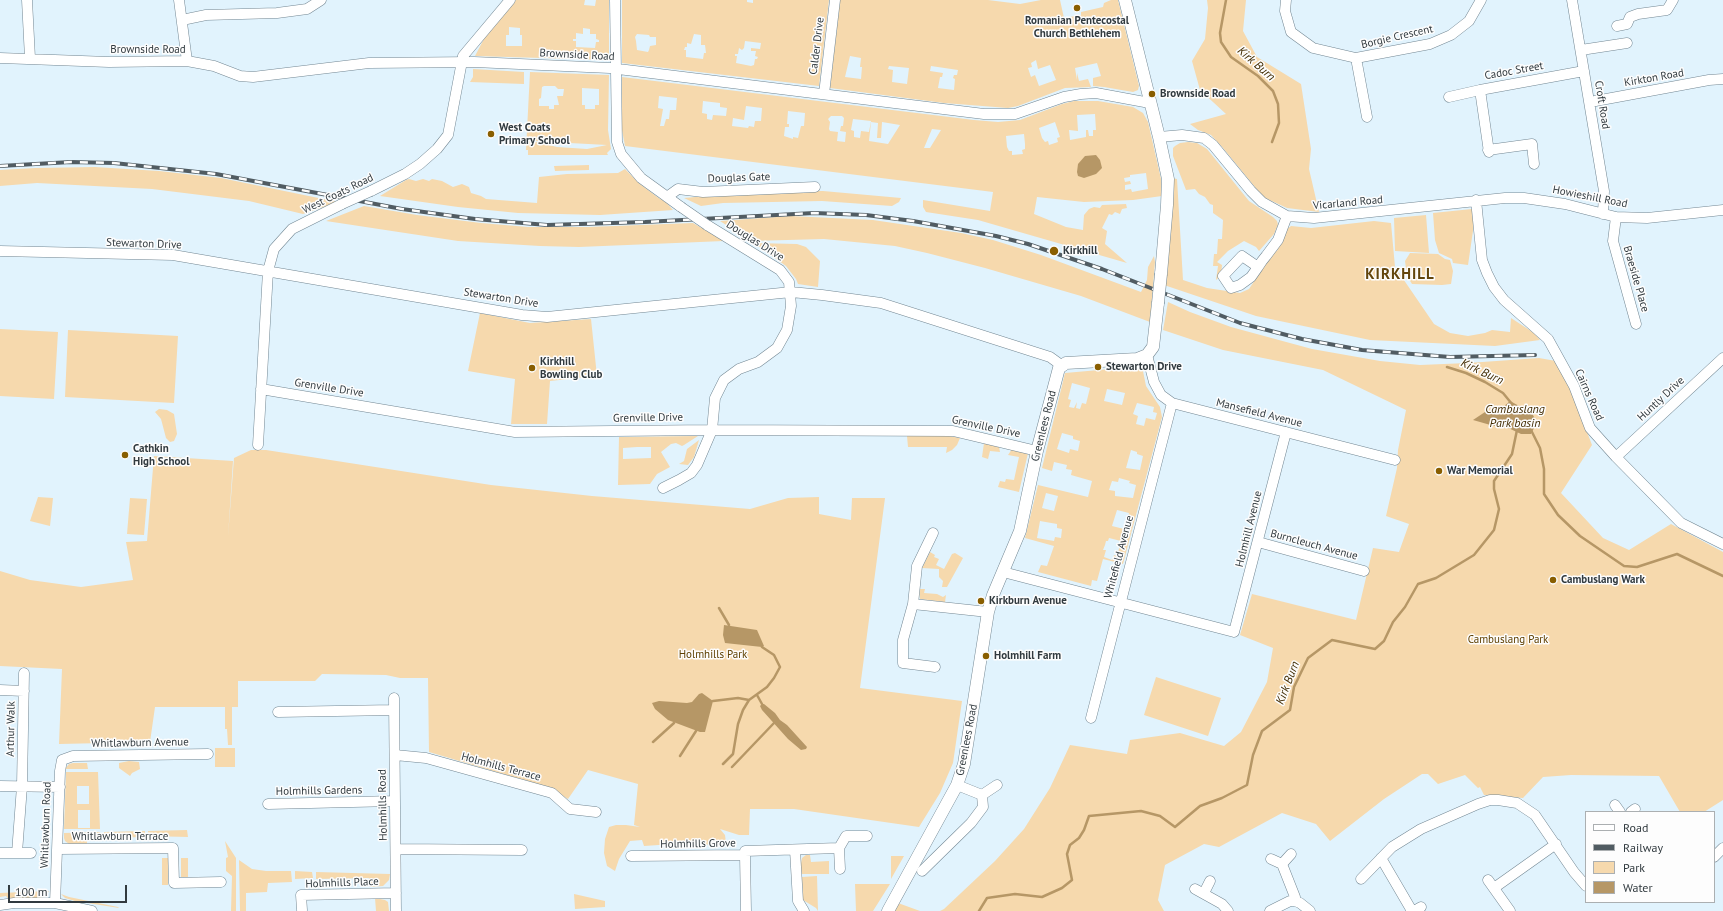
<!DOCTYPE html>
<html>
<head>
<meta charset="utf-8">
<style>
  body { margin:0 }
  #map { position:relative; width:1723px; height:911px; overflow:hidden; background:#e1f3fd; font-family:"PT Sans",sans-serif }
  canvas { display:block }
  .legend { position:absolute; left:1585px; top:811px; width:130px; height:92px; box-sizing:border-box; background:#fdfdfd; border:1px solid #abafb1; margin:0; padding:5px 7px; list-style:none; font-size:12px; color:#313a3f }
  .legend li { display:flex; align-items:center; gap:8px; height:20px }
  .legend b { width:20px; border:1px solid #abafb1 }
  .scale { position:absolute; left:8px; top:885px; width:119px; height:18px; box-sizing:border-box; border:2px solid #313a3f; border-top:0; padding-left:5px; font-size:12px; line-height:14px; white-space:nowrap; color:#313a3f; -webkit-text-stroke:3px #fdfdfd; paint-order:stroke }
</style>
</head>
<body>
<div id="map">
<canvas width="1723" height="911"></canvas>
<ul class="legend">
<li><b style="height:5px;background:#fff"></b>Road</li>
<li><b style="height:5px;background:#515c62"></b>Railway</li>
<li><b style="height:11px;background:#f6d9ad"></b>Park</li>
<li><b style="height:11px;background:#b69766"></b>Water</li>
</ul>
<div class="scale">100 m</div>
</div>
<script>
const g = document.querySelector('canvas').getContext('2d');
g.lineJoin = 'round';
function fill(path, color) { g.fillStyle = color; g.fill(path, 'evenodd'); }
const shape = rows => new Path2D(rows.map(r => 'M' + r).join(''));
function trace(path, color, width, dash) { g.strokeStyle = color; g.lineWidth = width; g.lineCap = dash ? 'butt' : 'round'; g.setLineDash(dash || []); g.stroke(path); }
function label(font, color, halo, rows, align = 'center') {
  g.font = font + ' "PT Sans",sans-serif'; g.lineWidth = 3; g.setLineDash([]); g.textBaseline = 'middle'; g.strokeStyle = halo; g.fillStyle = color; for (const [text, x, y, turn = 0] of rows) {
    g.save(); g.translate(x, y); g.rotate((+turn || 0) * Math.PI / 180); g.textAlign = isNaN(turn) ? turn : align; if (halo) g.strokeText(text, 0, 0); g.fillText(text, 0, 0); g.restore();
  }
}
fill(shape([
  [516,0,585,0,584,5,595,6,596,0,609,0,609,60,475,56,487,33],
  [509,27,520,28,520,35,522,35,522,46,506,46,506,35,509,35],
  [583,28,590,29,590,34,596,34,596,39,599,40,599,42,596,42,595,48,576,47,576,41,573,41,573,39,576,39,576,33,583,34],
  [622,0,747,0,747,2,753,3,753,0,829,0,819,86,622,63],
  [637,34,649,35,650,37,656,37,656,45,650,46,649,50,648,52,637,50,636,41,635,37],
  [694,34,701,35,701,45,705,45,706,53,704,53,703,59,686,57,686,50,684,50,685,47,687,47,687,43,691,44],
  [745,41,761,43,760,49,751,48,751,51,756,51,755,56,758,57,757,59,755,59,754,65,751,66,736,63,737,56,735,56,735,54,738,54,739,48,742,50,744,48],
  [840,0,988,0,1020,4,1041,0,1060,0,1064,18,1081,15,1081,12,1103,7,1104,3,1111,0,1118,0,1139,86,1138,90,1133,92,1104,87,1093,86,1093,78,1101,76,1097,63,1075,68,1077,80,1077,73,1079,81,1088,79,1091,87,1065,88,1018,106,1008,108,944,103,830,88],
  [850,56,861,58,860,67,862,67,861,79,845,77],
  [1036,60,1038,69,1050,65,1056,80,1039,86,1035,75,1031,77,1028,68,1032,67,1031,63],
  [889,66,909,68,907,84,892,82,893,70,888,69],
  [931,66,958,70,957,75,954,75,953,78,955,79,954,90,938,88,940,77,942,77,943,73,930,71],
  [1207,0,1246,0,1243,31,1257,57,1301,84,1311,149,1309,169,1319,212,1287,208,1263,197,1223,148,1211,135,1198,130,1190,124,1226,114,1200,90,1192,61,1205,39,1208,8],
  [473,69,524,72,524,84,470,82,473,77],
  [530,72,609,75,608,130,611,149,607,153,608,155,528,155,528,150,526,150],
  [544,86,555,86,558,89,564,89,563,96,557,96,559,105,554,105,554,109,549,109,549,106,539,106,539,99,541,98,542,87],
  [582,88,599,89,599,105,595,105,595,109,585,109,585,105,582,105],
  [532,141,607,145,587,149,557,147],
  [622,77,974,120,998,122,1020,120,1062,104,1074,101,1098,101,1133,107,1143,113,1148,122,1161,179,1162,196,1133,200,1084,202,1037,197,1034,214,1066,227,1083,230,1084,215,1089,209,1094,207,1100,208,1102,205,1126,204,1127,208,1122,209,1120,214,1115,212,1112,215,1109,214,1102,228,1107,231,1105,244,1127,263,978,220,926,212,923,207,923,200,990,211,993,192,625,146,622,130],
  [659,96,677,98,676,110,670,110,669,119,666,119,664,126,660,126,663,109,658,108],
  [703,101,720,103,720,107,727,108,726,116,713,115,712,120,707,119,707,114,702,113],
  [746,106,762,108,761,121,755,121,754,127,749,126,748,128,732,126,733,118,744,120],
  [788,111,805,113,804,126,801,126,798,138,793,137,793,139,784,136,785,127,789,127,789,124,787,124],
  [1095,114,1096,130,1093,130,1093,136,1089,136,1088,130,1086,130,1086,137,1070,140,1069,130,1078,131,1077,115],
  [831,116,842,116,844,118,843,126,841,126,840,131,846,132,845,142,837,141,838,132,830,131,829,129,830,122,828,119],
  [853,119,871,121,869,132,861,131,860,138,854,137,854,131,851,130],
  [871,122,878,123,877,138,881,138,882,122,900,125,888,144,869,141],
  [1055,122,1060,137,1057,138,1058,142,1049,145,1048,141,1045,142,1042,138,1039,128],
  [932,129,941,130,930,148,924,148],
  [1024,134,1025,144,1025,149,1022,150,1023,154,1012,155,1012,151,1009,151,1007,147,1006,136],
  [1146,173,1148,189,1132,192,1131,189,1125,190,1125,185,1131,184,1130,181,1125,182,1124,178,1130,177,1130,175],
  [1188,142,1197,143,1207,149,1249,201,1273,217,1277,221,1278,225,1274,234,1259,251,1256,247,1244,241,1228,251,1217,262,1222,265,1221,276,1216,280,1218,266,1213,266,1214,254,1217,254,1218,239,1222,239,1223,220,1213,213,1213,205,1210,204,1205,197,1199,194,1195,189,1186,190,1173,156,1173,148,1175,146,1180,143],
  [589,165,589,170,555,171,554,166],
  [95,167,159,171,221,178,338,202,303,214,249,201,152,189,37,183,0,186,0,170,36,168],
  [625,169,640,184,660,199,665,201,673,210,600,215,518,213,458,207,380,196,406,180,409,179,416,181,423,179,429,181,432,179,442,181,453,187,462,184,469,187,471,193,481,196,486,199,537,203,539,177,567,174,618,173],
  [1172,178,1177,179,1183,280,1207,288,1240,293,1249,289,1274,251,1277,251,1287,229,1291,226,1311,228,1374,221,1391,223,1395,267,1434,324,1450,333,1468,336,1485,333,1492,330,1510,332,1511,318,1534,333,1540,340,1495,346,1370,340,1256,316,1164,285],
  [823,191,901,198,899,202,892,206,822,201,723,203,701,206,684,198,752,192],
  [364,206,417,215,481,223,528,227,588,227,693,223,724,241,579,247,540,246,458,241,326,221],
  [1472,209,1474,224,1468,265,1453,263,1452,259,1439,253,1435,240,1433,213],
  [1426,215,1429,253,1395,251,1394,218],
  [791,216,873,220,961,233,993,240,1041,255,1141,292,1147,280,1148,267,1154,256,1155,262,1150,322,1081,296,985,268,927,253,895,246,824,239,751,241,720,221],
  [754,243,797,244,806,247,820,261,818,287,798,284,796,279,786,266],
  [1410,253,1438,254,1445,259,1450,260,1453,271,1451,284,1442,285,1412,284,1407,276,1405,261],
  [1168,302,1190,312,1231,327,1312,349,1380,361,1420,365,1468,363,1539,358,1556,361,1573,395,1592,445,1561,493,1603,538,1629,550,1671,524,1723,552,1723,800,1704,812,1680,812,1659,776,1571,775,1543,777,1523,798,1484,795,1480,787,1478,788,1465,775,1438,784,1428,774,1422,774,1384,799,1330,841,1316,824,1282,813,1219,847,1204,844,1165,865,1158,900,1164,911,940,911,944,909,995,861,1024,829,1050,788,1070,745,1127,754,1130,740,1180,733,1224,746,1241,732,1267,682,1273,648,1240,635,1252,594,1356,620,1373,548,1399,552,1409,524,1386,516,1397,468,1398,450,1406,410,1323,370,1223,350,1163,330],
  [480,313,530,323,591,319,597,376,550,381,547,424,511,424,515,379,468,371],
  [0,329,58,332,54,399,0,396],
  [68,330,178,336,174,403,65,397],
  [1133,367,1143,371,1146,386,1160,407,1162,417,1123,564,1103,559,1097,581,1092,580,1091,586,1038,572,1041,565,1047,566,1054,546,1025,538,1038,485,1088,497,1092,481,1071,475,1072,470,1066,469,1067,465,1054,462,1052,471,1042,468,1065,373],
  [1072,383,1090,388,1086,404,1082,403,1080,409,1076,408,1077,402,1074,408,1069,407,1071,400,1068,399],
  [1107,389,1125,393,1122,405,1104,401],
  [1137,403,1154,407,1153,412,1157,413,1155,420,1146,418,1144,426,1136,424,1138,416,1133,414],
  [1062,433,1073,436,1073,439,1080,441,1078,451,1070,449,1069,453,1057,449],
  [1131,450,1137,452,1137,454,1143,456,1140,470,1126,468],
  [1119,478,1130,481,1129,483,1136,485,1133,498,1115,496,1115,491,1109,490,1112,481,1118,482],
  [1046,493,1058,496,1054,511,1042,508],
  [1117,510,1129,513,1124,529,1112,526],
  [1040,521,1057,524,1057,528,1062,529,1061,538,1055,537,1054,541,1037,538],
  [1109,538,1121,541,1117,556,1114,555,1112,560,1104,557,1106,550,1103,550,1105,545,1106,541,1108,541],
  [159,409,167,410,174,414,177,434,174,441,170,442,166,438,161,419,155,412],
  [698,436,684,445,682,446,676,443,671,444,661,452,670,467,657,474,650,484,618,485,619,437],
  [637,447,651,447,651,458,623,459,623,448],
  [907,436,949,436,960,438,957,445,952,450,946,453,947,447,908,447],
  [699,440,694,457,688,465,679,464,684,461,687,449],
  [984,443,999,447,1000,452,990,451,988,459,982,457],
  [1012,449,1028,453,1019,492,998,487,1000,481,1005,482,1006,479,1014,480,1019,457,1008,455],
  [251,450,266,450,491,485,592,496,750,509,788,498,819,497,819,514,851,520,852,498,885,498,860,688,962,701,953,763,940,793,919,827,794,809,750,809,749,835,739,835,720,829,725,835,726,843,712,845,688,843,644,846,642,840,630,841,619,859,615,871,607,866,604,853,605,839,609,827,616,825,626,825,640,827,634,825,638,784,588,770,568,799,547,787,429,752,428,678,400,678,386,675,322,674,315,681,238,681,238,707,232,707,232,745,228,745,227,729,225,729,225,707,155,707,150,742,59,744,62,669,0,666,0,571,30,580,81,587,133,580,126,542,147,541,154,456,233,461,228,537,234,458],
  [38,497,53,498,50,526,30,521],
  [130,498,147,499,144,535,127,534],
  [930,552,935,555,934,557,939,559,936,565,944,569,952,554,955,553,963,558,947,587,942,587,943,581,939,577,939,569,922,568],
  [919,589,925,589,924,593,937,594,943,597,946,595,945,602,920,599],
  [1156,677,1221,698,1208,736,1144,715],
  [215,748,235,748,235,767,215,767],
  [129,761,139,762,140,769,132,773,130,776,119,768,119,763],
  [73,763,87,763,88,769,65,769,69,764],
  [66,772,98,772,100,829,64,829],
  [77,786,89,786,89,804,77,804],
  [78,810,90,810,90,828,78,828],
  [187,830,188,837,148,836,148,831],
  [145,831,145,837,104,838,104,832],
  [100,832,101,838,87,838,87,846,69,844,65,841,64,838,64,833],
  [225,841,236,858,236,911,231,911,232,876,226,871,226,858,228,857],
  [806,855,810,855,811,862,829,861,829,874,801,874,801,863,802,858],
  [891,856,904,856,891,879],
  [162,858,168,858,168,885,162,885],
  [181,858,188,858,188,877,181,877],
  [239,860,252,869,266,871,291,871,292,882,268,883,267,892,246,893,246,911,240,911],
  [295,871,312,872,313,878,295,879],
  [316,872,390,874,389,880,383,886,370,887,369,878,316,879],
  [817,876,818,911,816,908,803,900,802,877],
  [855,884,890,884,873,911,856,911],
  [49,891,45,897,40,898,9,900,6,896,0,897,0,893],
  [61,894,69,897,118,907,119,908,75,901,65,898],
  [574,894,605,901,605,907,575,909],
  [375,898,385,900,388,902,389,911,376,911],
  [898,903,920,911,893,911]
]), '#f6d9ad');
fill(shape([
  [1096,155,1100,160,1102,168,1096,174,1084,178,1078,176,1077,172,1078,164,1085,156],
  [1510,401,1532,413,1535,419,1535,426,1531,434,1521,434,1502,425,1494,426,1473,420,1485,412,1502,408],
  [724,625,757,630,764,646,762,647,725,643,723,635],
  [702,693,713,701,705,732,700,732,668,720,655,709,652,703,659,701,687,703,692,702,699,694],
  [762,704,764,704,775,713,780,720,787,725,807,747,806,749,801,750,788,739,762,710,760,706]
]), '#b69766');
trace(shape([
  [1226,0,1220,33,1221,42,1231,57,1258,76,1273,91,1278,104,1279,123,1272,142],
  [1447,367,1466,373,1485,382,1503,393,1512,404],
  [1531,430,1540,448,1544,469,1544,494,1558,515,1580,536,1624,566,1637,567,1677,554,1723,576],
  [719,608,729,625],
  [757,695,762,704],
  [713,701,738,698,749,700,767,687,774,678,780,667,774,655,762,647],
  [653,742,674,723],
  [680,756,696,731],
  [723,764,733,754,738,724,743,710,749,700],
  [732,767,774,723],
  [979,911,987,898,1015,894,1042,897,1062,888,1072,880,1067,854,1070,845,1079,838,1084,830,1089,816,1141,811,1160,816,1175,827,1200,806,1222,798,1247,785,1253,755,1262,731,1290,710,1294,687,1308,658,1332,640,1375,649,1384,641,1393,622,1405,607,1418,584,1436,578,1474,555,1494,530,1499,509,1494,489,1494,481,1512,454,1517,430]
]), '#b69766', 2.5);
const minor = shape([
  [27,0,30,58],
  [179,0,187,61],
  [615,0,617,142,621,154,641,178,681,207],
  [1286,0,1285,11,1291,32,1313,48,1356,58,1430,44,1451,35,1469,21,1481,0],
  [1572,0,1604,191,1603,214],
  [182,20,206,15,277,13,307,9,321,0],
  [1617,26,1627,24,1630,17,1638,14,1667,10,1673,0],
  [1581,50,1627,43],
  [0,58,109,62,187,61,214,66,240,76,253,77,369,63,474,62,610,68,984,114,1015,114,1064,97,1081,94,1096,93,1150,103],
  [1356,58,1367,117],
  [1480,90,1489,152],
  [824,94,835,0],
  [1449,97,1480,90,1584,71],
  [1590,102,1709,80,1723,79],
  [1159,137,1182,135,1204,138,1213,145,1251,191,1262,202,1287,216,1314,218,1505,198,1524,198,1565,204,1616,217,1647,218,1723,210],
  [1488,150,1532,144,1534,164],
  [371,191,405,174,420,164,437,149,448,135,463,56,510,0],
  [667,197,678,189,703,192,815,187],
  [1476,200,1482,260,1487,273,1494,287,1504,300,1548,339,1574,386,1590,428,1616,457,1681,523,1723,544],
  [1616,217,1613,241,1636,324],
  [0,251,173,255,522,315,547,317,791,292,822,295,881,303,1050,357,1061,365],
  [1258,267,1242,256,1223,276,1231,288,1240,285,1251,277,1258,267,1262,261,1266,256,1278,240,1287,216],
  [1147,355,1154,382,1161,395,1172,403,1395,460],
  [261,389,515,432,712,430,953,431,1037,451],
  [258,445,268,271,274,249,292,229,342,204],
  [1616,457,1723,358],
  [663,488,679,480,691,473,697,465,712,430,715,398,724,380,739,369,758,362,777,348,787,330,791,306,789,282,780,270,707,225],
  [933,533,917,566,913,604,903,640,903,663,935,667],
  [1258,542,1364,571],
  [1003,572,1234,632,1286,432],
  [913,604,988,612],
  [0,690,24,691],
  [394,698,396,911],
  [278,712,394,710],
  [1091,718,1172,403],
  [395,755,426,758,552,793,570,809,596,812],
  [0,786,60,787],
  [982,795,997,785],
  [268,804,395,801],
  [1615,805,1620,812],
  [1631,812,1635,809],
  [839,848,840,869],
  [58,849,173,848,174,883,221,882],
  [396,849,522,850],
  [795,850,798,901,804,911],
  [0,853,31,853],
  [17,853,22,786,24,673],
  [745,855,746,911],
  [631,856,745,855,745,851,839,848,846,836,867,836],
  [1714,857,1723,848],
  [1381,858,1412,911],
  [1271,859,1282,864,1291,854],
  [1282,864,1295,897,1295,901],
  [922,871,971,823,983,807,982,795,957,785],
  [1361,879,1392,847,1421,829,1478,804,1490,800,1498,800,1517,803,1535,815,1574,872,1586,886],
  [1488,880,1510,911],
  [1494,888,1556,844],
  [1195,889,1222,904,1228,911],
  [1204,893,1210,881],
  [55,903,60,771,62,760,73,756,208,754],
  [0,905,14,903,55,903,92,911],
  [302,910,301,895,396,893],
  [1270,911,1290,901,1295,901,1300,903,1310,911],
  [1414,911,1421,907]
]);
const major = shape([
  [1125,0,1159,137,1168,179,1167,205,1161,274],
  [888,911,957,785,964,764,988,612,993,595,1020,531,1037,451,1059,368,1066,363,1137,359,1147,355,1153,347,1158,303]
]);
trace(minor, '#738793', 11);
trace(major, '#738793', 13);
trace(minor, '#fff', 10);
trace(major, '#fff', 12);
const rail = shape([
  [0,166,71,162,114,163,216,174,402,209,475,219,547,225,645,222,814,213,866,215,913,221,996,236,1028,244,1102,269,1240,323,1302,339,1362,350,1450,357,1535,355]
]);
trace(rail, '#515c62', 4);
trace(rail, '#fdfdfd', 2.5, [8]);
const minorBridge = shape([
  [342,204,371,191],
  [681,207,707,225]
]);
const majorBridge = shape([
  [1158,303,1161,274]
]);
trace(minorBridge, '#738793', 11, []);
trace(majorBridge, '#738793', 13, []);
trace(minorBridge, '#fff', 10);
trace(majorBridge, '#fff', 12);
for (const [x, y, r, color] of [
  [1077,8,4,"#895e00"],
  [1152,94,4,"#895e00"],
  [491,134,4,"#895e00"],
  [1054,251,5,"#895e00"],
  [1098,367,4,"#895e00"],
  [532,368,4,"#895e00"],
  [125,455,4,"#895e00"],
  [1439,471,4,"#895e00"],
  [1553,580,4,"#895e00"],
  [981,601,4,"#895e00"],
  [986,656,4,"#895e00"]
]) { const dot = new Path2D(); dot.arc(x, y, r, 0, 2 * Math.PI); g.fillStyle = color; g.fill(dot); trace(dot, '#fdfdfd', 1.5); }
label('bold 11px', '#313a3f', '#fdfdfd', [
  ["Romanian Pentecostal",1077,21,"center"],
  ["Church Bethlehem",1077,34,"center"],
  ["Brownside Road",1160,94],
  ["West Coats",499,128],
  ["Primary School",499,141],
  ["Kirkhill",1063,251],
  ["Kirkhill",540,362],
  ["Bowling Club",540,375],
  ["Stewarton Drive",1106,367],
  ["Cathkin",133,449],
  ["High School",133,462],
  ["War Memorial",1447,471],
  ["Cambuslang Wark",1561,580],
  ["Kirkburn Avenue",989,601],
  ["Holmhill Farm",994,656]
], 'left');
label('11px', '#313a3f', '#fdfdfd', [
  ["Borgie Crescent",1397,37,-13],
  ["Calder Drive",817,46,-83],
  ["Brownside Road",148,50],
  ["Brownside Road",577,55,3],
  ["Cadoc Street",1514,71,-10],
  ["Kirkton Road",1654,78,-10],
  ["Croft Road",1602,105,81],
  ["Douglas Gate",739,178,-2],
  ["West Coats Road",338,194,-26],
  ["Howieshill Road",1590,197,11],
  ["Vicarland Road",1348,203,-5],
  ["Douglas Drive",755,241,32],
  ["Stewarton Drive",144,244,2],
  ["Braeside Place",1636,279,74],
  ["Stewarton Drive",501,298,9],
  ["Grenville Drive",329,388,9],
  ["Cairns Road",1589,395,66],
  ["Huntly Drive",1661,399,-43],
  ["Mansefield Avenue",1259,413,14],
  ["Grenville Drive",648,418,-1],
  ["Greenlees Road",1044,426,-76],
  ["Grenville Drive",986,427,12],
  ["Holmhill Avenue",1249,529,-76],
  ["Burncleuch Avenue",1314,545,15],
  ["Whitefield Avenue",1119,557,-75],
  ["Arthur Walk",11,729,-89],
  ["Greenlees Road",967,740,-79],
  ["Whitlawburn Avenue",140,743,-1],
  ["Holmhills Terrace",501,767,15],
  ["Holmhills Gardens",319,791,-1],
  ["Holmhills Road",383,805,-91],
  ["Whitlawburn Road",46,825,-88],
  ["Whitlawburn Terrace",120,837],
  ["Holmhills Grove",698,844,-1],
  ["Holmhills Place",342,883,-2]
]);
label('11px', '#5f4000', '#fdfdfd', [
  ["Cambuslang Park",1508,640],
  ["Holmhills Park",713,655]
]);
label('italic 12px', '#422c02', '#fdfdfd', [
  ["Kirk Burn",1256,64,41],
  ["Kirk Burn",1482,372,25],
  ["Cambuslang",1515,410],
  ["Park basin",1515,424],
  ["Kirk Burn",1288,683,-69]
]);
g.letterSpacing = '1px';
label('bold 15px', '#63450c', '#fdfdfd', [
  ["KIRKHILL",1400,275]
]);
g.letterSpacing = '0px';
</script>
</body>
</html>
